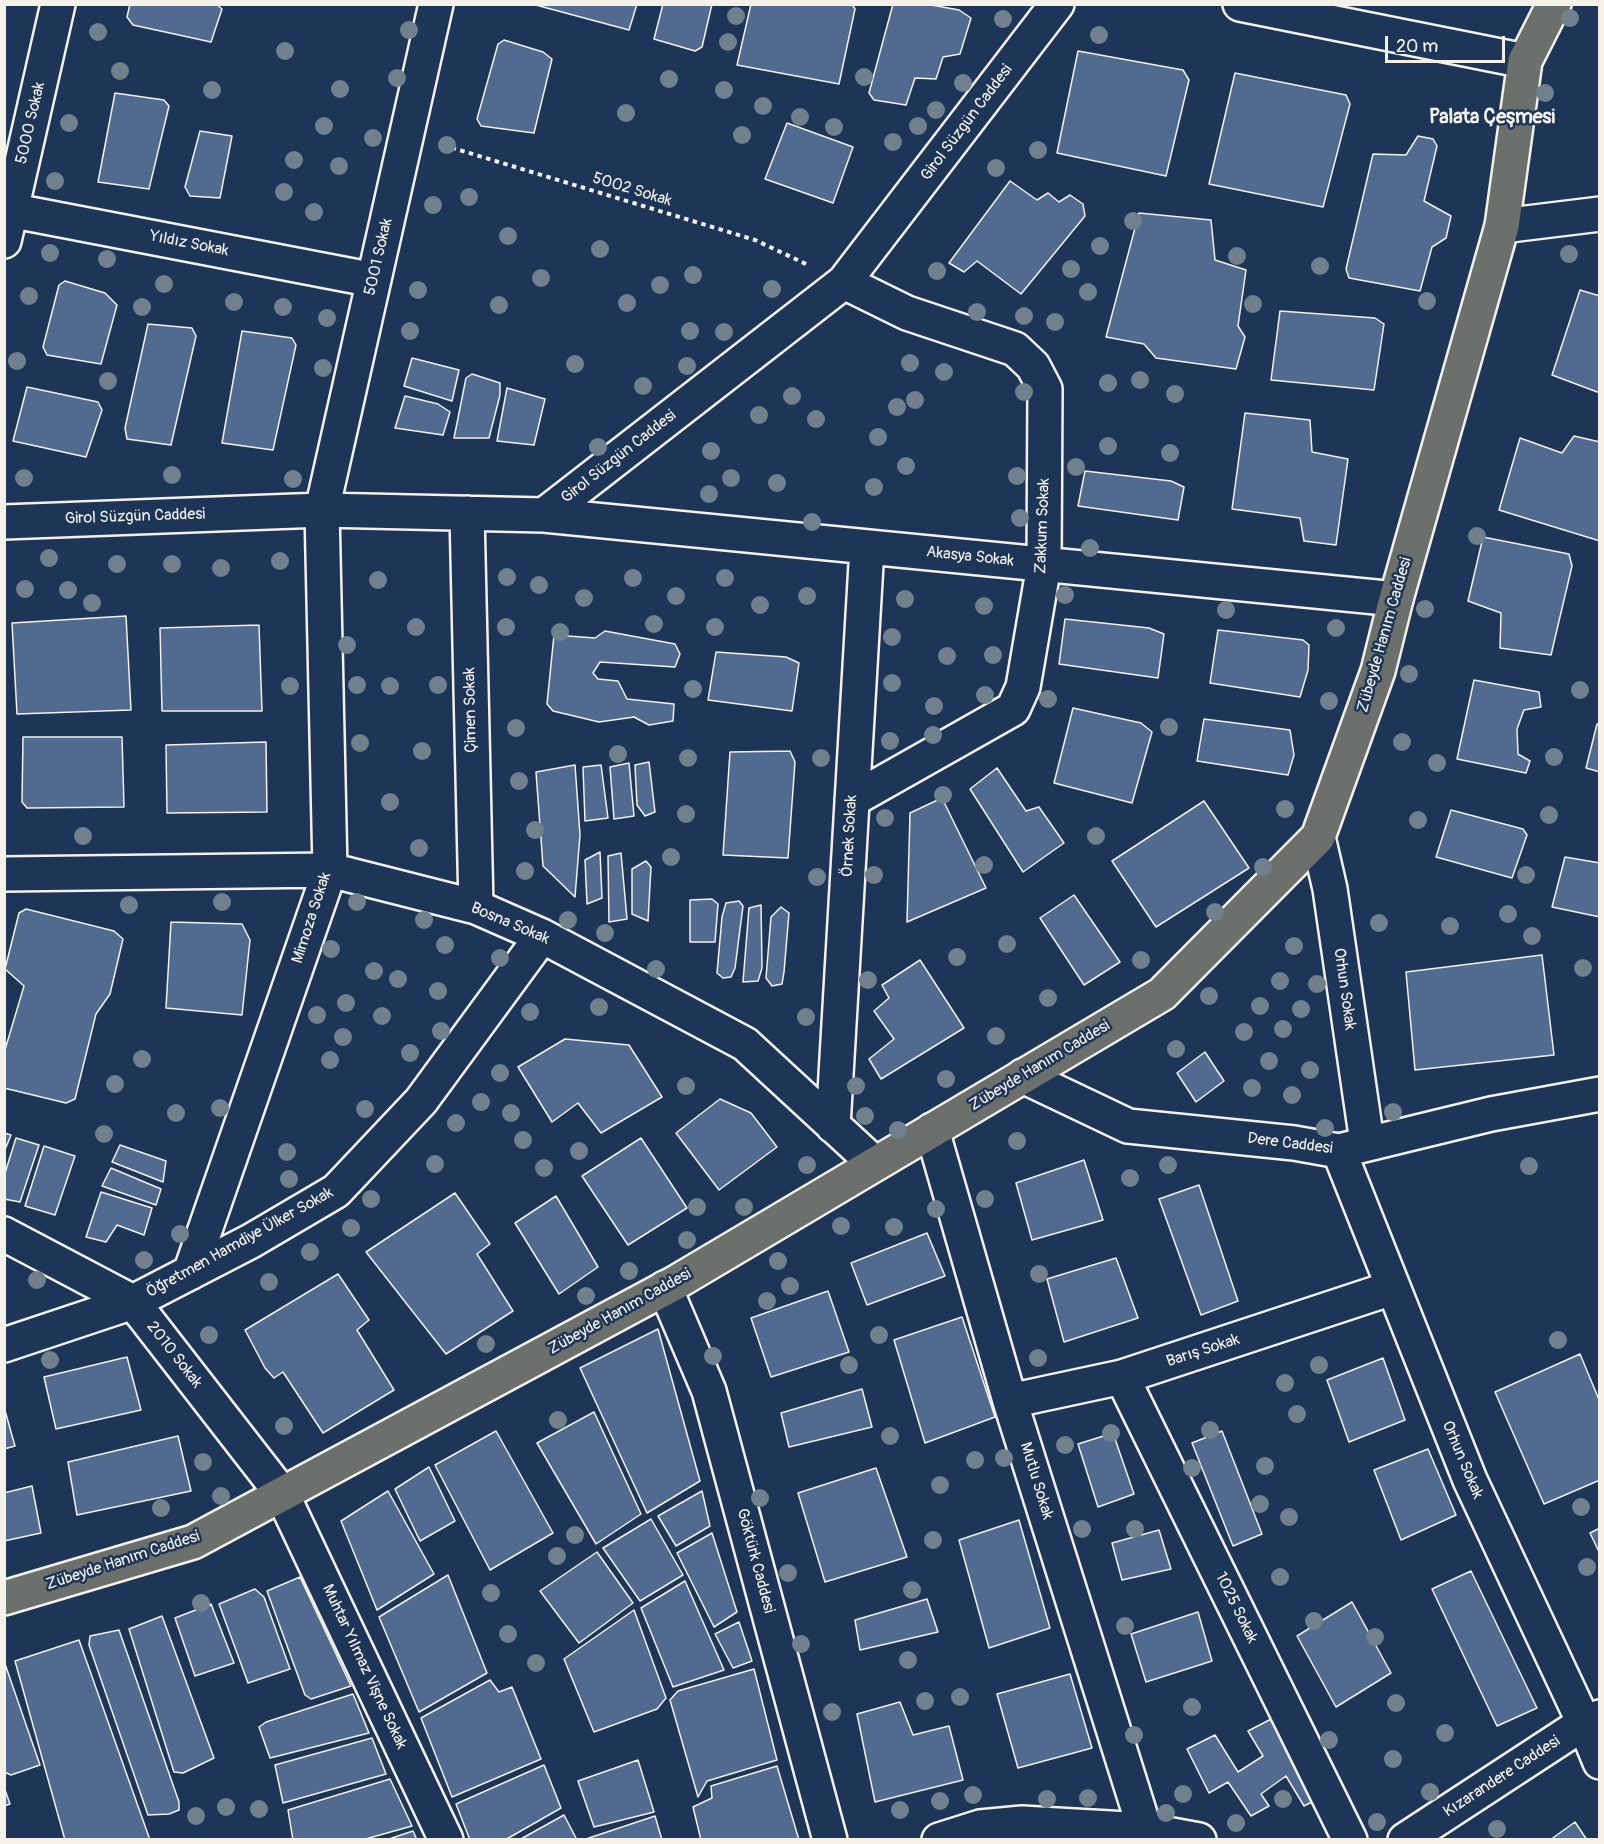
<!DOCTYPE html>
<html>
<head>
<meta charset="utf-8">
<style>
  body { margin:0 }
  #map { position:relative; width:1604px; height:1844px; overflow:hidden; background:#1d3557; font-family:Pangolin,sans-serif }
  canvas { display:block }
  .frame { position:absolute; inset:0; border:6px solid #f4f1e8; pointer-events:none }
  .scale { position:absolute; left:1385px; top:36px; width:120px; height:27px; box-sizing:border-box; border:3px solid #f4f1e8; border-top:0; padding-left:8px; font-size:18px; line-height:21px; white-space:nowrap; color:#f4f1e8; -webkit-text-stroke:4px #1d3557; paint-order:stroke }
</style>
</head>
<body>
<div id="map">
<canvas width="1604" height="1844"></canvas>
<div class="frame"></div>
<div class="scale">20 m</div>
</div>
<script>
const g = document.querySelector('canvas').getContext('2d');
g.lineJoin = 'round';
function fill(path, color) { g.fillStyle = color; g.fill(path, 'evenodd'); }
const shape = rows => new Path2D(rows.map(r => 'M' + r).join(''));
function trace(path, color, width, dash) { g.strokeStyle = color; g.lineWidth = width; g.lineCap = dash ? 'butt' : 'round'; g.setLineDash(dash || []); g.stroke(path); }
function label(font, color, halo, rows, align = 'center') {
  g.font = font + ' Pangolin,sans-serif'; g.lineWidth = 5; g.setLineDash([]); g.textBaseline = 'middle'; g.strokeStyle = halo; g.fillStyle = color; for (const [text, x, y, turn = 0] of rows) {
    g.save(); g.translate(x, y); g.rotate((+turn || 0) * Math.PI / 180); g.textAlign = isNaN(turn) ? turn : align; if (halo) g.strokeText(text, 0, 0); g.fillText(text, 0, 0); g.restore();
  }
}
const building = shape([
  [130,4,216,4,222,9,211,42,133,25,127,17,130,4],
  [532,4,637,4,629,30,532,4],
  [663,4,712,4,702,47,695,51,654,39,663,4],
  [751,4,852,4,855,9,839,84,737,65,751,4],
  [893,4,926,4,959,10,971,18,960,54,943,57,936,79,915,78,906,105,874,100,869,93,893,4],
  [504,40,543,52,552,59,534,133,481,126,477,119,498,44,504,40],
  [1078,51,1183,70,1189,80,1166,176,1057,153,1078,51],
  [1235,73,1346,95,1350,104,1323,207,1209,184,1235,73],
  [115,93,164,100,169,106,149,189,98,182,115,93],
  [787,123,853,147,833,203,765,179,787,123],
  [200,131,232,136,220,198,190,196,185,187,200,131],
  [1418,136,1433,139,1437,146,1424,201,1451,216,1446,238,1432,247,1420,291,1349,278,1346,269,1373,154,1406,155,1418,136],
  [1010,181,1037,200,1048,193,1059,202,1070,195,1083,204,1085,216,1021,294,977,261,964,272,949,263,1010,181],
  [1139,213,1211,220,1215,260,1246,270,1238,326,1245,337,1236,369,1156,358,1144,344,1106,337,1139,213],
  [65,281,105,293,117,305,101,364,47,355,43,347,59,285,65,281],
  [1580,290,1600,296,1600,393,1552,375,1580,290],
  [1280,311,1375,318,1384,324,1374,390,1271,380,1280,311],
  [148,324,192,328,196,336,171,445,127,439,125,428,148,324],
  [242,331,292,338,296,345,273,450,222,443,242,331],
  [412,358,459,370,452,401,404,386,412,358],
  [472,374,500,383,500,395,489,438,454,438,466,378,472,374],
  [27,387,98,402,102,410,86,457,13,441,27,387],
  [507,388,545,399,534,445,497,441,507,388],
  [405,396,438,404,450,412,443,435,395,428,405,396],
  [1245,413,1310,420,1312,452,1348,459,1336,545,1304,541,1300,518,1232,509,1245,413],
  [1574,436,1600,442,1600,541,1499,510,1520,438,1562,453,1574,436],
  [1085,471,1171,481,1184,487,1178,520,1078,506,1085,471],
  [1483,537,1569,554,1572,566,1551,655,1500,648,1501,613,1468,601,1483,537],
  [126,616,131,710,17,714,12,623,126,616],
  [1065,619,1149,628,1164,634,1158,678,1059,664,1065,619],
  [259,625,262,711,162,711,160,628,259,625],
  [1218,630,1303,640,1309,645,1308,670,1300,697,1210,683,1218,630],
  [605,631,675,644,680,654,675,667,600,662,593,673,598,679,618,681,627,699,674,704,673,721,649,725,634,717,599,722,553,711,547,704,554,635,595,638,605,631],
  [716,652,786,657,799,663,792,711,708,700,716,652],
  [1474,680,1539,692,1541,707,1524,710,1517,729,1518,754,1530,761,1526,773,1457,759,1474,680],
  [1073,708,1141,723,1152,732,1132,803,1054,783,1073,708],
  [1204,719,1290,730,1294,755,1288,775,1197,761,1204,719],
  [1597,724,1600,724,1600,772,1586,768,1597,724],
  [23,737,122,737,124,807,27,808,22,802,23,737],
  [266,742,267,812,167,813,166,745,266,742],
  [790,751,795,762,788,858,723,855,730,752,790,751],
  [649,762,655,812,645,816,637,805,635,765,649,762],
  [629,763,634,816,614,819,610,767,629,763],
  [575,765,580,835,575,897,543,866,536,772,575,765],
  [601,765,608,818,585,821,583,767,601,765],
  [997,768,1026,811,1039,807,1064,843,1023,872,970,789,997,768],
  [942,798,986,888,907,922,910,813,942,798],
  [1204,801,1249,868,1156,927,1112,861,1204,801],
  [1451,810,1523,829,1527,835,1512,878,1436,857,1451,810],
  [600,852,602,898,587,904,585,860,600,852],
  [621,853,627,919,609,922,608,856,621,853],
  [1565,857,1600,863,1600,917,1552,907,1565,857],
  [646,861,651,867,648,921,632,914,632,869,646,861],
  [1074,895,1120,962,1084,985,1040,918,1074,895],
  [712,899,718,904,715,942,690,942,690,900,712,899],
  [739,901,743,906,735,968,731,977,723,978,717,973,722,917,726,903,739,901],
  [761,905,762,968,758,981,743,982,749,908,761,905],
  [781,907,789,913,784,972,782,984,772,986,766,978,771,917,781,907],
  [26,909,114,931,123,939,110,994,96,1014,75,1099,66,1103,4,1088,4,1053,24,986,5,969,19,913,26,909],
  [171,922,242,924,250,940,242,1015,166,1008,171,922],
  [1542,955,1554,1055,1415,1070,1406,972,1542,955],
  [920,960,964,1028,881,1079,869,1059,894,1039,874,1011,889,998,882,985,920,960],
  [565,1039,629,1045,662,1097,601,1133,578,1103,552,1122,518,1067,565,1039],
  [1205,1052,1224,1081,1196,1102,1177,1073,1205,1052],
  [720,1099,751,1113,777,1147,719,1190,676,1133,720,1099],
  [4,1133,11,1135,4,1152,4,1133],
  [16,1138,39,1145,20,1202,4,1199,4,1176,16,1138],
  [641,1138,687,1208,628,1245,582,1176,641,1138],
  [120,1145,166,1161,163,1182,112,1162,120,1145],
  [44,1146,75,1156,55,1215,25,1206,44,1146],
  [1084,1160,1103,1220,1032,1240,1016,1183,1084,1160],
  [111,1168,161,1189,156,1205,102,1186,111,1168],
  [1199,1185,1238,1301,1201,1315,1159,1199,1199,1185],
  [101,1192,152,1208,144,1235,117,1225,106,1242,86,1237,101,1192],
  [455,1193,490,1244,477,1254,513,1311,446,1354,366,1252,455,1193],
  [556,1196,598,1267,559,1294,515,1223,556,1196],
  [927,1233,945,1276,867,1305,851,1263,927,1233],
  [1116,1258,1138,1318,1064,1342,1047,1279,1116,1258],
  [338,1274,369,1320,357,1330,394,1390,323,1433,283,1372,274,1378,265,1368,245,1330,338,1274],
  [828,1291,849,1352,771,1377,751,1318,828,1291],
  [962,1317,995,1417,925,1443,894,1340,962,1317],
  [658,1329,700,1481,647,1513,580,1368,658,1329],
  [1580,1354,1600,1402,1600,1480,1544,1504,1495,1392,1580,1354],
  [127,1357,141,1410,56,1429,44,1377,127,1357],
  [1383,1358,1405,1420,1349,1442,1327,1380,1383,1358],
  [862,1389,872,1427,789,1447,781,1413,862,1389],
  [4,1407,15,1446,4,1449,4,1407],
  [594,1412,641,1514,596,1544,537,1443,594,1412],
  [496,1431,553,1533,490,1570,435,1465,496,1431],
  [1222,1431,1262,1534,1233,1546,1192,1443,1222,1431],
  [1113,1433,1134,1494,1098,1507,1078,1444,1113,1433],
  [178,1436,191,1491,77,1515,68,1462,178,1436],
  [1428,1449,1456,1515,1401,1540,1374,1470,1428,1449],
  [429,1467,455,1521,420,1541,395,1489,429,1467],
  [876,1468,907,1557,825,1582,798,1493,876,1468],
  [32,1486,41,1533,4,1541,4,1493,32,1486],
  [388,1491,434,1574,377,1610,341,1521,388,1491],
  [702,1491,710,1526,676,1546,658,1516,702,1491],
  [651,1519,683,1575,640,1601,603,1548,651,1519],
  [1019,1520,1050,1628,989,1648,959,1540,1019,1520],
  [1600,1528,1600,1554,1590,1533,1600,1528],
  [1159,1530,1171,1569,1122,1580,1112,1543,1159,1530],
  [712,1533,737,1612,714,1627,677,1553,712,1533],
  [597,1552,633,1603,579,1643,540,1591,597,1552],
  [1471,1571,1537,1708,1497,1726,1432,1589,1471,1571],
  [448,1575,487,1673,419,1712,379,1617,448,1575],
  [300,1577,351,1686,311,1699,305,1695,267,1591,300,1577],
  [685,1581,724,1670,673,1687,641,1608,685,1581],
  [255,1589,264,1597,290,1669,248,1683,219,1604,255,1589],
  [927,1599,938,1632,860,1650,855,1620,927,1599],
  [1352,1602,1391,1673,1336,1707,1297,1636,1352,1602],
  [211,1604,234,1663,195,1676,175,1618,211,1604],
  [634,1610,666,1698,657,1709,594,1732,564,1659,634,1610],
  [1198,1612,1212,1661,1146,1682,1131,1634,1198,1612],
  [162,1616,214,1758,183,1773,174,1772,129,1629,162,1616],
  [739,1622,752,1661,733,1668,715,1634,739,1622],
  [119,1630,179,1802,179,1810,169,1814,148,1815,89,1645,90,1636,119,1630],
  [79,1640,150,1840,65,1840,15,1661,79,1640],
  [4,1661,40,1765,11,1775,4,1772,4,1661],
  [754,1669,777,1760,707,1781,698,1797,670,1700,678,1691,754,1669],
  [1070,1674,1092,1748,1018,1768,997,1694,1070,1674],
  [490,1680,499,1692,512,1687,541,1759,452,1797,421,1718,490,1680],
  [353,1694,369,1733,270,1758,259,1727,266,1722,353,1694],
  [900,1702,913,1735,949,1726,963,1780,875,1802,857,1714,900,1702],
  [1277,1716,1318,1799,1304,1806,1286,1776,1261,1794,1269,1806,1251,1816,1228,1782,1209,1793,1187,1749,1215,1735,1238,1772,1263,1756,1248,1731,1277,1716],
  [372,1738,386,1774,283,1803,275,1765,372,1738],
  [638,1760,654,1812,594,1827,578,1781,638,1760],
  [544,1765,561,1808,505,1840,470,1840,456,1804,544,1765],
  [777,1766,799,1840,701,1840,693,1807,712,1798,711,1786,777,1766],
  [390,1779,412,1826,362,1840,293,1840,288,1810,390,1779],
  [4,1787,10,1804,4,1806,4,1787],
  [564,1815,577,1840,519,1840,564,1815],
  [655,1816,662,1840,583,1840,655,1816],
  [1575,1822,1587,1840,1550,1840,1575,1822],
  [413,1831,417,1840,386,1840,413,1831]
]);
fill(building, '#516a90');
trace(building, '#f4f1e8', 1.5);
const minor = shape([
  [1240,4,1525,61],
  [4,209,374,280],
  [1502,226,1600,214],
  [4,241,58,4],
  [844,282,907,313,1015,349,1033,366,1045,389,1044,565,1023,687,1013,709,852,800],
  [467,513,476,907],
  [544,515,844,282,1057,4],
  [4,522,322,510,544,515,1396,599],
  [1318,837,1330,889,1367,1142],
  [4,874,330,870,476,907,542,936,745,1044,875,1164],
  [1023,1076,1128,1126,1294,1143,1339,1151,1491,1114,1600,1094],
  [833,1126,867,547],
  [932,1130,1010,1401,1145,1830],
  [1339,1151,1470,1480,1584,1723,1600,1762],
  [4,1234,133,1302,282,1494,446,1840],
  [190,1273,330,870,322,510,436,4],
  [665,1288,709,1391,830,1840],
  [4,1345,133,1302,251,1241,336,1191,421,1101,542,936],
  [1122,1377,1350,1840],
  [1010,1401,1122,1377,1392,1288],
  [939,1840,980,1827,1022,1823,1145,1830,1199,1840],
  [1405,1840,1584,1723,1600,1717]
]);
const major = shape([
  [4,1598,193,1542,675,1283,1162,994,1318,837,1378,671,1396,599,1502,226,1525,61,1554,4]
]);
trace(minor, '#f4f1e8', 38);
trace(major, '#f4f1e8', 38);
trace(shape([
  [443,145,755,240,806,264]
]), '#f4f1e8', 4, [4.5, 4.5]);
trace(minor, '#1d3557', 33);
trace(major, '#6c706d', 33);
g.fillStyle = '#70818d';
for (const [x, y] of [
  [736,16],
  [1570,18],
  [1003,19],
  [409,30],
  [98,32],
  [1099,35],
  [728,42],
  [285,51],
  [120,71],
  [864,77],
  [397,78],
  [669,79],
  [963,83],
  [340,89],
  [212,90],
  [724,90],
  [1545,93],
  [763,106],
  [936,110],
  [626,113],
  [800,117],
  [69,123],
  [324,126],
  [918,126],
  [834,127],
  [742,135],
  [373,138],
  [893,142],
  [447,145],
  [1038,150],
  [294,160],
  [339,166],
  [996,168],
  [55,181],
  [284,192],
  [469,197],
  [433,205],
  [314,212],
  [1133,221],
  [508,236],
  [1100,246],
  [600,249],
  [50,253],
  [1569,254],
  [1237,256],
  [107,259],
  [1320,266],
  [1071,269],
  [937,271],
  [693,275],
  [541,278],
  [164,284],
  [660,285],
  [772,289],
  [418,290],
  [1088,292],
  [29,296],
  [1427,301],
  [234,302],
  [627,303],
  [1253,304],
  [499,305],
  [142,307],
  [283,307],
  [977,312],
  [1024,316],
  [327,318],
  [1055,322],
  [410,331],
  [690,331],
  [724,332],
  [17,361],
  [910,363],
  [575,364],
  [687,366],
  [323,368],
  [944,372],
  [1140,380],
  [108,381],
  [1108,383],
  [643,386],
  [1024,392],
  [1175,394],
  [792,396],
  [915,400],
  [897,407],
  [759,415],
  [816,419],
  [878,437],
  [1108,446],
  [598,447],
  [711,451],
  [1170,453],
  [906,466],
  [1076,467],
  [172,475],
  [1017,476],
  [24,478],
  [731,478],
  [293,479],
  [777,483],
  [874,487],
  [709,494],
  [1020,518],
  [812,522],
  [1477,536],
  [1090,548],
  [49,558],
  [280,561],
  [117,564],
  [172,564],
  [221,568],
  [507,577],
  [633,578],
  [725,578],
  [378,580],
  [539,585],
  [25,589],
  [68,590],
  [1065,595],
  [676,596],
  [807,596],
  [584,598],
  [905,599],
  [92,603],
  [760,605],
  [984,606],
  [1425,609],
  [1226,610],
  [654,624],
  [416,627],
  [506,627],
  [715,627],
  [1336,628],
  [560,632],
  [892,637],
  [347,645],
  [993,655],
  [947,656],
  [1409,674],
  [892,683],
  [357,685],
  [438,685],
  [290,686],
  [390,686],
  [693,689],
  [1580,690],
  [985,695],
  [1048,699],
  [1329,701],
  [934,706],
  [1169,727],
  [516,728],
  [933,735],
  [890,741],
  [1402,742],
  [360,743],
  [422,751],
  [618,754],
  [1554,757],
  [688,758],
  [821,758],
  [1437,763],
  [519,781],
  [943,795],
  [390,802],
  [1285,809],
  [686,814],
  [1549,815],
  [885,818],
  [1418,820],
  [535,830],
  [83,836],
  [1096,836],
  [419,848],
  [671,857],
  [984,865],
  [1263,867],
  [525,871],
  [874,875],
  [1526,875],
  [817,877],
  [222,902],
  [357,902],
  [129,905],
  [1215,912],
  [1508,914],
  [424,920],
  [568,920],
  [1379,923],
  [1450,926],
  [605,933],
  [1532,936],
  [1007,944],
  [445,945],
  [1294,946],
  [331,949],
  [957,957],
  [500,958],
  [1141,960],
  [1583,968],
  [656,969],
  [374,971],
  [398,979],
  [868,980],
  [1280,981],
  [1317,984],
  [438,991],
  [1209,996],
  [1048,998],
  [346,1003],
  [1260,1006],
  [599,1007],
  [1301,1009],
  [530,1012],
  [317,1015],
  [382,1016],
  [806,1017],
  [1283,1029],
  [441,1031],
  [1244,1032],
  [996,1036],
  [343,1037],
  [1176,1049],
  [410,1053],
  [142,1059],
  [330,1060],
  [1269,1061],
  [1310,1070],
  [500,1073],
  [946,1079],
  [115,1084],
  [686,1086],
  [856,1086],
  [1252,1088],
  [1292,1095],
  [481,1102],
  [220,1108],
  [365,1109],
  [1393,1112],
  [176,1113],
  [511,1113],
  [865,1116],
  [456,1123],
  [1325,1128],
  [898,1130],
  [104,1134],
  [523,1140],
  [1017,1141],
  [579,1151],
  [287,1152],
  [435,1164],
  [807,1165],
  [1168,1165],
  [1529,1166],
  [544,1168],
  [1130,1178],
  [289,1179],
  [371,1199],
  [985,1199],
  [697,1207],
  [744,1207],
  [936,1209],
  [841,1226],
  [894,1227],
  [351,1228],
  [180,1234],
  [687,1240],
  [310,1252],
  [144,1260],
  [778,1261],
  [629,1271],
  [1039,1274],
  [37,1280],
  [269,1282],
  [790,1286],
  [586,1296],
  [767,1301],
  [209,1335],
  [879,1335],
  [1558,1340],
  [486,1344],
  [713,1356],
  [1038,1358],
  [50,1360],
  [849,1365],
  [1319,1365],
  [1285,1383],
  [1297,1414],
  [558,1420],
  [284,1426],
  [1210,1430],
  [1111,1433],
  [890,1436],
  [1065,1445],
  [1004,1458],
  [975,1460],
  [203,1462],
  [1265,1466],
  [1192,1468],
  [940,1485],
  [221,1496],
  [760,1498],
  [1260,1504],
  [1581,1507],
  [161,1508],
  [1289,1517],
  [1082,1529],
  [1135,1529],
  [575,1535],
  [933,1540],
  [557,1556],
  [1587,1567],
  [788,1573],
  [1280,1577],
  [912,1590],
  [491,1593],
  [201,1603],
  [1314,1621],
  [1125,1626],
  [508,1634],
  [1375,1637],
  [801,1644],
  [908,1660],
  [536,1663],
  [960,1697],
  [925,1701],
  [1396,1703],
  [1192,1707],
  [832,1712],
  [1445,1733],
  [1134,1735],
  [1329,1740],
  [1393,1759],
  [1430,1792],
  [1183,1794],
  [973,1795],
  [1088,1798],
  [1047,1799],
  [1283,1799],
  [940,1801],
  [226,1807],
  [259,1809],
  [900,1810],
  [1166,1813],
  [196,1816],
  [1377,1822],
  [1236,1823],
  [1497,1829]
]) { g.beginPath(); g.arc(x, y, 9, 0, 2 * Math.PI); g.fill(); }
label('16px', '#f4f1e8', '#1d3557', [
  ["5000 Sokak",31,123,-77],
  ["Girol Süzgün Caddesi",967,123,-53],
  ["5002 Sokak",632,190,17],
  ["Yıldız Sokak",189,244,11],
  ["5001 Sokak",379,257,-77],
  ["Girol Süzgün Caddesi",619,457,-38],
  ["Girol Süzgün Caddesi",135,517,-2],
  ["Zakkum Sokak",1043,526,-88],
  ["Akasya Sokak",970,557,6],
  ["Zübeyde Hanım Caddesi",1385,635,-74],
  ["Çimen Sokak",471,710,-91],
  ["Örnek Sokak",850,836,-87],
  ["Mimoza Sokak",312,918,-72],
  ["Bosna Sokak",510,924,23],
  ["Orhun Sokak",1344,989,82],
  ["Zübeyde Hanım Caddesi",1040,1066,-31],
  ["Dere Caddesi",1290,1144,7],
  ["Öğretmen Hamdiye Ülker Sokak",240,1243,-29],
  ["Zübeyde Hanım Caddesi",620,1312,-29],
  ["Barış Sokak",1203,1351,-18],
  ["2010 Sokak",174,1355,52],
  ["Orhun Sokak",1462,1460,67],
  ["Mutlu Sokak",1036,1481,73],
  ["Zübeyde Hanım Caddesi",123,1561,-18],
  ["Göktürk Caddesi",755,1561,75],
  ["1025 Sokak",1236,1608,64],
  ["Muhtar Yılmaz Vişne Sokak",364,1667,65],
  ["Kızarandere Caddesi",1502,1777,-33]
]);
label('bold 20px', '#f4f1e8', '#1d3557', [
  ["Palata Çeşmesi",1492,118]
]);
</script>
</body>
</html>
